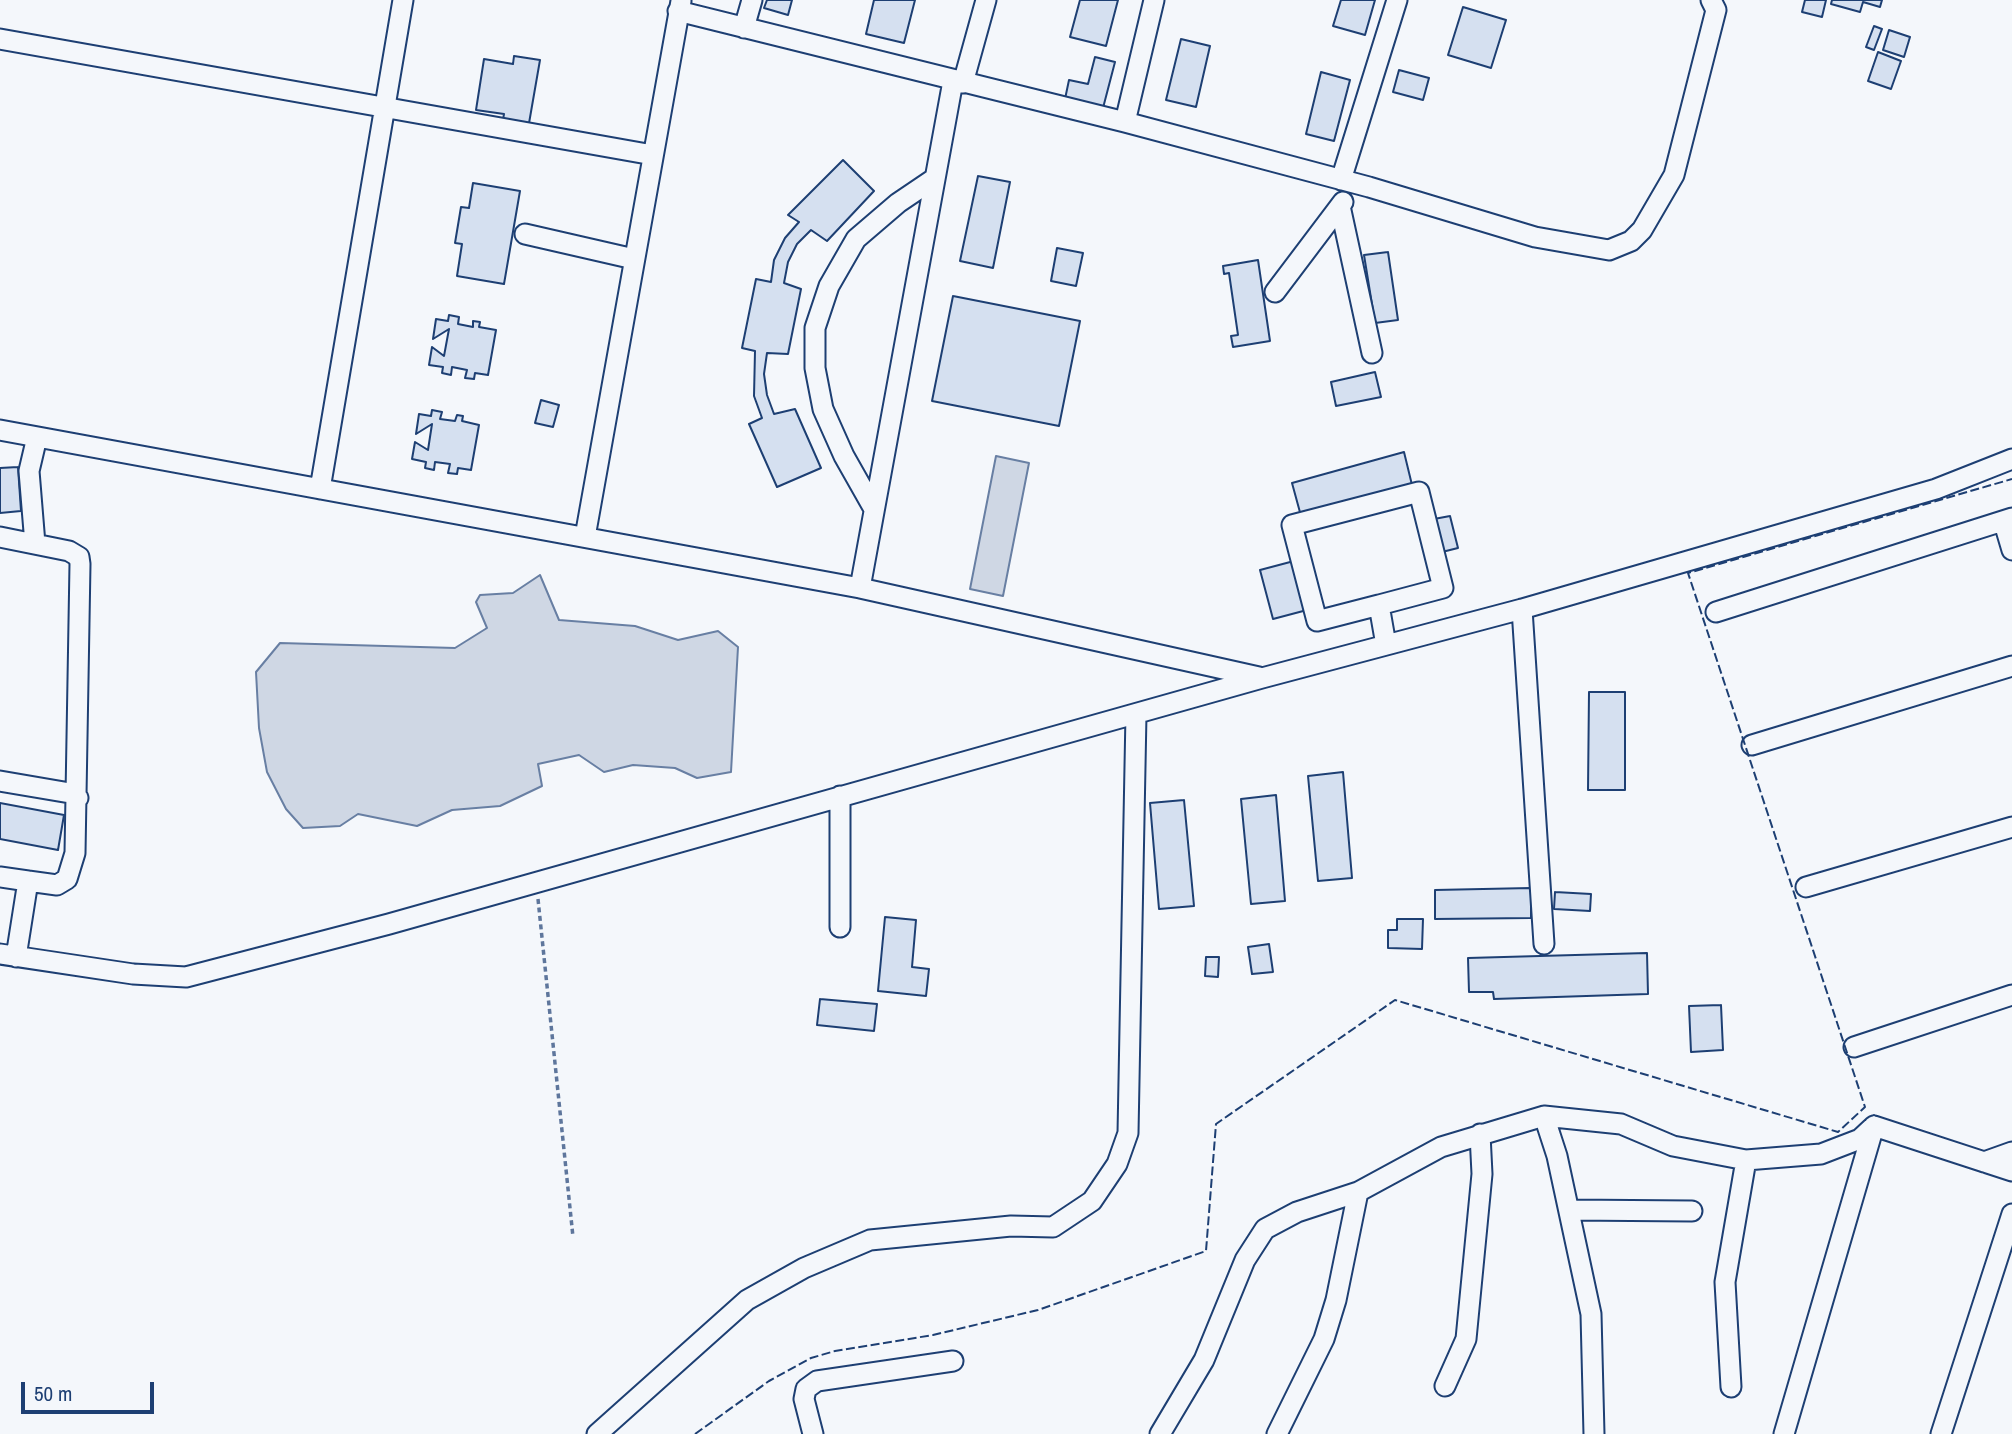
<!DOCTYPE html>
<html>
<head>
<meta charset="utf-8">
<style>
  body { margin:0 }
  #map { position:relative; width:2012px; height:1434px; overflow:hidden; background:#f4f7fb; font-family:"Archivo Narrow",sans-serif }
  canvas { display:block }
  .scale { position:absolute; left:21px; top:1382px; width:133px; height:32px; box-sizing:border-box; border:4px solid #1d3f73; border-top:0; padding-left:9px; font-size:21px; line-height:24px; white-space:nowrap; color:#1d3f73; -webkit-text-stroke:5px #f4f7fb; paint-order:stroke }
</style>
</head>
<body>
<div id="map">
<canvas width="2012" height="1434"></canvas>
<div class="scale">50 m</div>
</div>
<script>
const g = document.querySelector('canvas').getContext('2d');
g.lineJoin = 'round';
function fill(path, color) { g.fillStyle = color; g.fill(path, 'evenodd'); }
const shape = rows => new Path2D(rows.map(r => 'M' + r).join(''));
function trace(path, color, width, dash) { g.strokeStyle = color; g.lineWidth = width; g.lineCap = dash ? 'butt' : 'round'; g.setLineDash(dash || []); g.stroke(path); }
const water = shape([
  [996,456,1029,463,1003,596,970,589,996,456],
  [540,575,559,620,635,626,678,640,718,631,738,647,731,772,697,778,675,768,633,765,604,772,579,755,538,764,542,786,500,806,452,810,417,826,358,814,340,826,303,828,286,809,267,772,259,728,256,672,280,643,455,648,487,628,476,602,480,595,513,593,540,575]
]);
fill(water, '#cfd7e4');
trace(water, '#687fa3', 2);
const building = shape([
  [767,0,792,0,788,15,764,8,767,0],
  [874,0,915,0,904,43,866,34,874,0],
  [1080,0,1118,0,1106,46,1070,37,1080,0],
  [1341,0,1375,0,1365,35,1333,26,1341,0],
  [1805,0,1826,0,1822,17,1802,12,1805,0],
  [1832,0,1882,0,1880,7,1863,2,1860,12,1831,4,1832,0],
  [1463,7,1506,20,1491,68,1448,55,1463,7],
  [1874,26,1882,29,1874,50,1866,47,1874,26],
  [1889,30,1910,37,1904,57,1883,50,1889,30],
  [1181,39,1210,46,1196,107,1166,100,1181,39],
  [1878,52,1901,61,1891,89,1868,81,1878,52],
  [514,56,540,60,528,129,502,125,504,114,476,110,484,59,513,64,514,56],
  [1095,57,1115,62,1103,108,1065,99,1069,80,1088,84,1095,57],
  [1399,70,1429,78,1423,100,1393,92,1399,70],
  [1321,72,1350,80,1334,141,1306,134,1321,72],
  [843,160,874,191,827,241,811,230,797,244,788,262,784,283,801,289,788,354,767,353,764,374,767,395,774,414,795,409,821,468,777,487,749,424,762,418,754,396,755,351,742,348,756,279,771,282,774,260,785,238,799,222,788,215,843,160],
  [978,176,1010,182,993,268,960,261,978,176],
  [473,183,520,191,504,284,457,276,462,244,455,243,461,207,469,208,473,183],
  [1057,248,1083,253,1076,286,1051,281,1057,248],
  [1388,252,1398,320,1375,323,1364,255,1388,252],
  [1258,260,1270,341,1233,347,1231,336,1238,335,1229,273,1224,274,1223,266,1258,260],
  [953,296,1080,321,1059,426,932,401,953,296],
  [449,315,459,317,458,324,473,327,473,321,480,322,479,327,496,330,488,375,475,373,474,379,465,378,467,370,452,367,451,375,442,373,443,367,429,365,432,347,444,356,449,329,433,339,436,319,448,321,449,315],
  [1375,372,1381,397,1336,406,1331,382,1375,372],
  [541,400,559,405,553,427,535,423,541,400],
  [432,410,442,412,440,419,455,421,457,415,463,416,462,421,479,425,471,470,458,468,457,474,448,473,450,464,435,462,434,470,425,468,426,462,412,459,415,442,428,450,432,424,416,434,419,414,431,416,432,410],
  [1404,452,1412,485,1301,516,1292,483,1404,452],
  [18,467,21,511,0,513,0,468,18,467],
  [1450,516,1458,548,1442,552,1434,519,1450,516],
  [1294,561,1307,610,1273,619,1260,570,1294,561],
  [1589,692,1625,692,1625,790,1588,790,1589,692],
  [1343,772,1352,878,1318,881,1308,776,1343,772],
  [1276,795,1285,901,1251,904,1241,799,1276,795],
  [1184,800,1194,906,1159,909,1150,803,1184,800],
  [0,803,64,815,58,850,0,839,0,803],
  [1531,888,1531,918,1435,919,1435,890,1531,888],
  [1555,892,1591,894,1590,911,1554,909,1555,892],
  [885,917,916,920,912,967,929,969,926,996,878,991,885,917],
  [1397,919,1423,919,1422,949,1388,948,1388,930,1397,930,1397,919],
  [1269,944,1273,972,1252,974,1248,947,1269,944],
  [1647,953,1648,994,1494,999,1493,992,1469,992,1468,958,1647,953],
  [1206,957,1219,957,1218,977,1205,976,1206,957],
  [820,999,877,1004,874,1031,817,1025,820,999],
  [1721,1005,1723,1050,1691,1052,1689,1006,1721,1005]
]);
fill(building, '#d5e0f0');
trace(building, '#1d3f73', 2);
const minor = shape([
  [678,11,1125,122,1369,187,1535,237,1609,250,1631,241,1642,230,1674,175,1716,10,1711,0],
  [744,28,752,0],
  [0,39,653,155],
  [963,83,986,0],
  [1125,122,1154,0],
  [1341,180,1397,0],
  [1340,206,1372,353],
  [525,234,634,259],
  [1275,292,1343,202],
  [0,430,860,588,1259,677],
  [320,489,403,0],
  [874,509,844,456,823,409,815,368,815,328,829,286,856,239,898,203,935,178],
  [2004,523,2012,550],
  [0,537,69,551,79,557,80,564,75,853,67,879,57,885,28,881,16,957],
  [585,537,681,1],
  [35,544,29,471,37,437],
  [860,588,953,81],
  [1379,605,1317,621,1292,525,1419,492,1443,588,1379,605,1386,645],
  [1522,609,1544,944],
  [1716,612,2012,518],
  [1752,745,2012,666],
  [0,781,70,793,78,798],
  [0,877,28,881],
  [1806,887,2012,827],
  [840,927,840,796],
  [0,954,133,974,186,977,389,924,1262,678,1522,609,1936,489,2012,459],
  [1854,1047,2012,995],
  [1544,1116,1557,1156,1591,1314,1594,1434],
  [1874,1126,2012,1171],
  [1984,1162,2012,1152],
  [1570,1210,1692,1211],
  [1445,1386,1466,1339,1482,1174,1480,1134],
  [1731,1387,1725,1282,1746,1160],
  [597,1434,747,1300,804,1268,870,1240,1011,1226,1053,1227,1092,1201,1117,1164,1128,1133,1136,714],
  [813,1434,804,1399,806,1389,817,1381,953,1361],
  [1160,1434,1204,1360,1245,1260,1265,1229,1297,1212,1358,1192,1441,1147,1544,1116,1621,1124,1673,1146,1746,1160,1821,1154,1860,1139,1874,1126],
  [1277,1434,1324,1339,1336,1300,1358,1192],
  [1784,1434,1874,1126],
  [1941,1434,2012,1214]
]);
trace(minor, '#1d3f73', 23);
trace(shape([
  [538,899,573,1237]
]), '#5e769c', 3.5, [5, 3.5]);
trace(minor, '#f4f7fb', 19);
trace(shape([
  [695,1434,769,1381,811,1358,835,1351,933,1335,1038,1310,1206,1251,1216,1124,1395,1000,1838,1132,1865,1107,1688,573,2012,479]
]), '#1d3f73', 2, [9, 3.5]);
</script>
</body>
</html>
